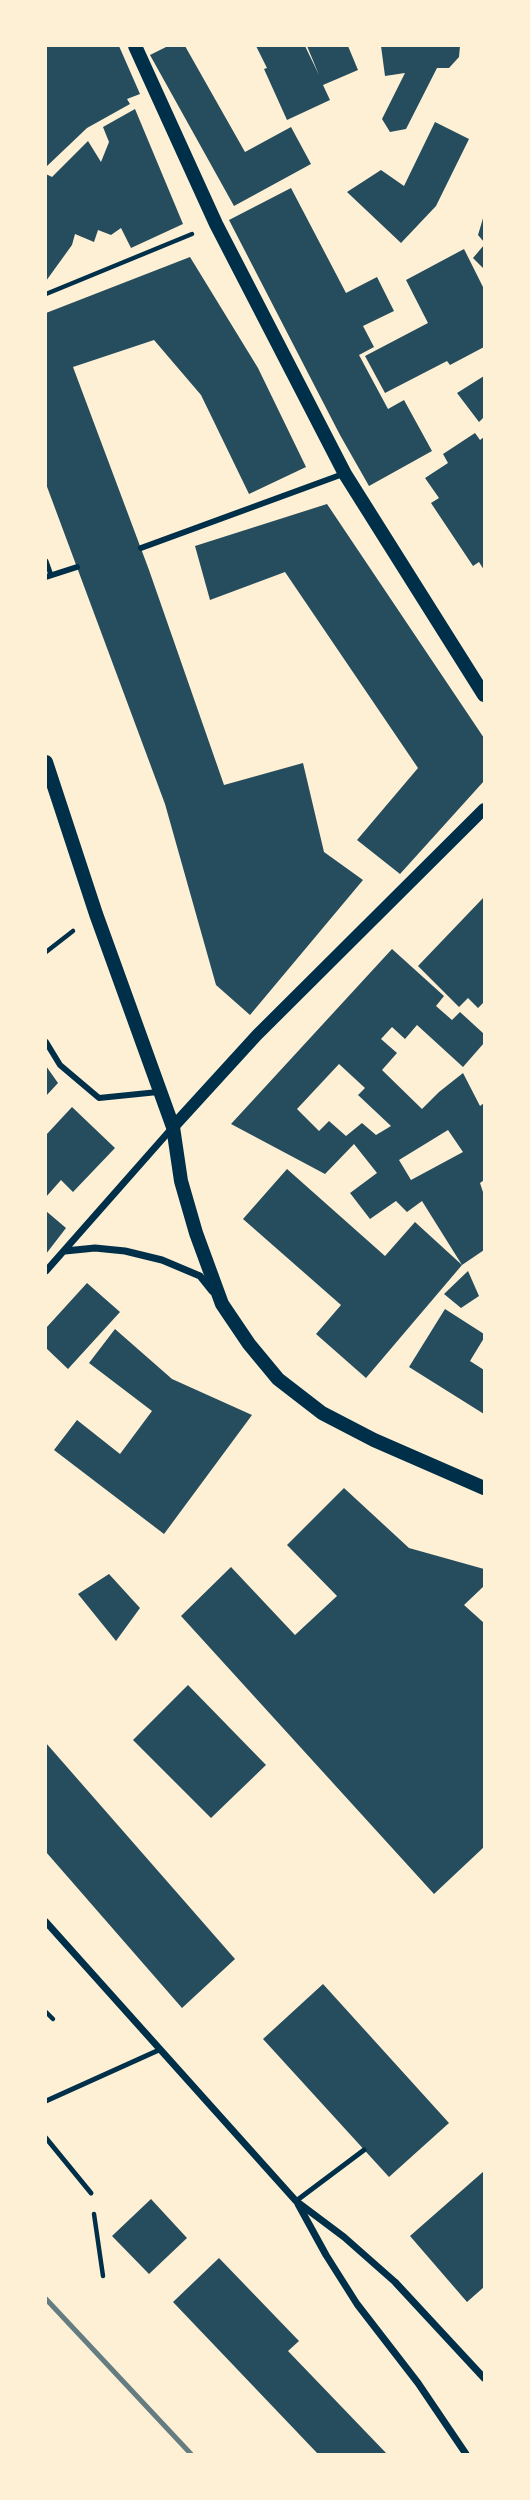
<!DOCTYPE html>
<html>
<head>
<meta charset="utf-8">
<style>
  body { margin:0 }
  #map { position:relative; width:530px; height:2500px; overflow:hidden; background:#fdf0d5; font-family:"Asap Condensed",sans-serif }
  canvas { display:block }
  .frame { position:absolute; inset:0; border:47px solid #fdf0d5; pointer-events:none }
</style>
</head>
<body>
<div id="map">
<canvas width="530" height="2500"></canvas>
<div class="frame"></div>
</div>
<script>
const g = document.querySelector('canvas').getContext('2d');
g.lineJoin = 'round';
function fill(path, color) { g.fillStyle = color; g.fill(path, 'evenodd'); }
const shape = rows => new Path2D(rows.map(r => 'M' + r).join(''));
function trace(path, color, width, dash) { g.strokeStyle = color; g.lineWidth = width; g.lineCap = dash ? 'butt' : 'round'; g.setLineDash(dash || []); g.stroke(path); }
fill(shape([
  [46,46,119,46,140,94,127,99,130,104,87,128,46,167],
  [168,46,185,46,245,152,291,127,311,164,234,206,150,55],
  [256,46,305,46,319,75,307,46,348,46,358,70,323,85,330,100,287,120,264,69,267,68],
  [381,46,460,46,459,57,449,68,437,68,406,129,390,132,382,119,405,73,385,76],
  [135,109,183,224,131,248,121,228,111,235,98,230,94,242,75,234,72,245,46,281,46,174,52,177,88,141,101,162,109,142,103,127],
  [435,122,469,139,436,206,401,243,347,192,381,170,404,186],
  [291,188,346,293,377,277,394,311,363,326,374,347,359,355,388,409,404,400,432,451,369,486,340,435,229,220],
  [484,215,484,242,478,235],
  [484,245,484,269,473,258],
  [464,249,484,289,484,347,450,365,447,361,385,393,365,356,428,323,406,280],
  [190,257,258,368,306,467,249,494,201,395,154,340,73,367,149,570,224,785,303,763,324,852,363,880,250,1015,216,985,165,804,46,484,46,313],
  [484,376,484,417,479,422,457,393],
  [475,433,480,440,484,437,484,570,479,562,473,566,431,503,439,498,425,478,448,463,443,454],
  [327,504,484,738,484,781,400,874,357,840,418,768,285,572,210,600,195,546],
  [484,897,484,1002,478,1008,468,998,459,1007,418,966],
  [392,949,444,996,436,1006,452,1020,460,1012,484,1034,484,1043,463,1067,417,1025,405,1039,392,1027,381,1039,397,1053,382,1070,422,1109,439,1092,463,1073,480,1106,484,1103,484,1180,480,1183,484,1195,484,1250,462,1265,366,1378,316,1334,341,1305,243,1219,287,1169,385,1256,415,1222,462,1265,422,1201,407,1212,396,1201,370,1219,350,1193,377,1173,354,1144,325,1174,231,1124],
  [339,1064,365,1088,358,1095,391,1126,376,1135,362,1123,346,1136,329,1121,319,1131,297,1109],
  [448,1130,463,1152,411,1180,399,1160],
  [46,1066,58,1083,46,1096],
  [72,1107,115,1148,73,1192,61,1180,46,1197,46,1135],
  [46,1211,66,1228,46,1254],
  [468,1271,479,1296,461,1308,444,1294],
  [87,1283,120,1312,68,1369,46,1348,46,1328],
  [445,1309,484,1334,484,1338,470,1361,484,1370,484,1414,409,1367],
  [115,1329,172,1379,252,1415,164,1534,54,1450,77,1420,120,1454,152,1411,89,1363],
  [344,1488,409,1548,484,1569,484,1586,464,1605,484,1623,484,1847,434,1894,181,1616,231,1567,295,1635,337,1596,287,1545],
  [109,1574,140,1608,116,1641,78,1594],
  [188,1685,266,1765,211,1818,133,1740],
  [46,1743,235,1959,182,2008,46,1852],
  [323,1984,449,2123,389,2177,263,2039],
  [484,2171,484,2287,467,2302,410,2236],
  [151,2199,187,2238,149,2274,112,2236],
  [219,2258,299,2341,288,2351,387,2454,318,2454,173,2302]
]), '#264d5e');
trace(shape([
  [46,294,192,234],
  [46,952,73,931],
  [46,2012,53,2019],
  [94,2214,103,2276]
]), '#003049', 4.5);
trace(shape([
  [46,561,51,575],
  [46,2101,159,2050],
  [46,2138,91,2193],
  [296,2201,364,2150]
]), '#003049', 5);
trace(shape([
  [141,548,343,474],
  [46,577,77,567],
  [46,1042,60,1065,99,1098,158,1092]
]), '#003049', 6);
trace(shape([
  [65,1251,95,1248,125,1251,162,1260,200,1276,212,1291],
  [46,1271,173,1127],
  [46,1922,296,2201,344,2237,395,2282,484,2378],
  [298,2204,326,2255,357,2304,418,2383,466,2454]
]), '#003049', 7);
trace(shape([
  [173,1127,257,1035,484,809]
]), '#003049', 12);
trace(shape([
  [135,46,216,224,345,474,484,695],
  [46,762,96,914,173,1127,181,1181,196,1233,222,1304,249,1344,278,1379,322,1413,374,1440,484,1488]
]), '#003049', 14);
trace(shape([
  [46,2299,191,2454]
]), '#657d81', 5);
</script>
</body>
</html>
